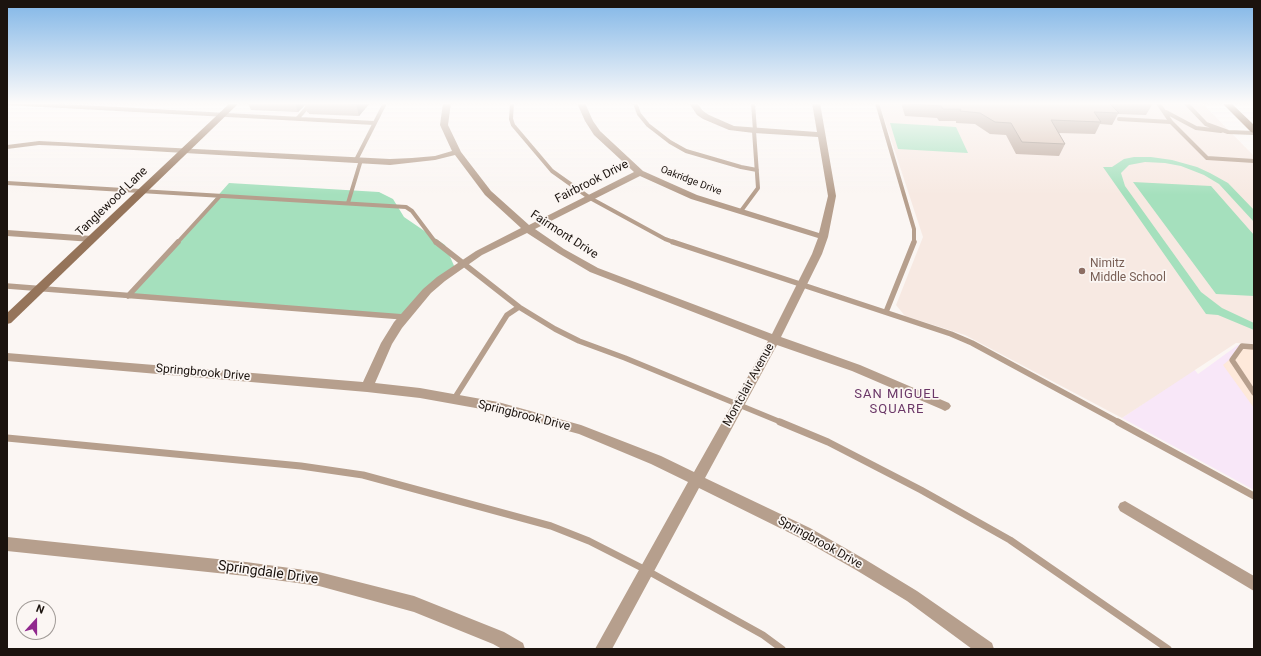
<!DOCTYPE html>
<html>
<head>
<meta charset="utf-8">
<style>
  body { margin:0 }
  #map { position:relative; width:1261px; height:656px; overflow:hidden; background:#fbf6f3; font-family:Roboto,sans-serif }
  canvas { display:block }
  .frame { position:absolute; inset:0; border:8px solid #1b130e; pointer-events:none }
  .north { position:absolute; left:16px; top:600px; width:40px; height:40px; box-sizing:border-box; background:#fbf6f3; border:1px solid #a19b97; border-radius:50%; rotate:21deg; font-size:11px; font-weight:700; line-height:16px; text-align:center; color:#1b130e }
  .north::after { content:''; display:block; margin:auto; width:14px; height:18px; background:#91298e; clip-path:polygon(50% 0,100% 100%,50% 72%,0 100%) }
</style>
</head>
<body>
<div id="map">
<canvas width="1261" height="656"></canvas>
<div class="frame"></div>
<div class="north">N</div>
</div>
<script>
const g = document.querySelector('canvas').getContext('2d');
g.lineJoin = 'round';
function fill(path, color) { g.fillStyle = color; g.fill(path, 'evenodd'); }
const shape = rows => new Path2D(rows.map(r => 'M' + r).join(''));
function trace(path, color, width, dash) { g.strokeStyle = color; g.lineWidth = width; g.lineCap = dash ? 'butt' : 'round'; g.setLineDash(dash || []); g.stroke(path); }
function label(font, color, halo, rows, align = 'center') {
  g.font = font + ' Roboto,sans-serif'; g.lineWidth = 3.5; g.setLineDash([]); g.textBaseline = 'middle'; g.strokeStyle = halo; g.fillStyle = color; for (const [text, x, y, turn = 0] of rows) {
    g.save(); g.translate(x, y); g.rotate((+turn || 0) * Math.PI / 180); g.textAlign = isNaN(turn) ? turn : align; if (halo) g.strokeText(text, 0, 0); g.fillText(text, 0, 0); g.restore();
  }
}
fill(shape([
  [1238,345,1254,346,1254,490,1122,418,1194,369,1198,374]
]), '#f8e7f8');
fill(shape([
  [879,103,1202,103,1254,156,1254,344,1236,343,1122,418,965,335,905,316,896,305,923,237]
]), '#f7e9e2');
fill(shape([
  [1243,348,1254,349,1254,408,1223,365]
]), '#fee9da');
fill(shape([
  [890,123,956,127,968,153,898,149],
  [1134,157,1151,157,1172,160,1197,167,1210,173,1228,183,1254,210,1254,222,1219,184,1204,175,1181,166,1165,163,1145,162,1129,165,1121,173,1125,186,1201,292,1222,308,1254,323,1254,330,1218,315,1206,314,1103,167,1112,167,1124,159],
  [1133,182,1211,186,1254,235,1254,296,1216,294],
  [229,183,379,192,393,199,404,217,445,245,455,268,403,317,129,296]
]), '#a5e0bd');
trace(shape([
  [7,103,374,123],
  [512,103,511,119,513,125,552,171,590,198,665,239,676,243],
  [635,103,639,114,648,125,670,142,686,151,741,167,757,170],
  [753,103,755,131],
  [877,103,914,229,914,243],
  [1158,103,1171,122,1207,158,1254,161],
  [1186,103,1206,124,1228,132,1254,133],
  [1166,112,1196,128,1221,131],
  [297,119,311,103],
  [1119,119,1171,122],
  [356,160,385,103],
  [7,183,406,207,412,211,436,243],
  [348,203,361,160],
  [741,211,758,188,754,131],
  [177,243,220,196]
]), '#b69f8d', 4);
trace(shape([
  [436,242,519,307,555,329,579,341,625,358,783,423],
  [673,242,951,334,972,343,1120,423],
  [7,286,404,317],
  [128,296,178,242],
  [886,312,914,242],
  [1254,347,1242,346,1232,360,1254,393],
  [454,399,507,315,519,307]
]), '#b69f8d', 5.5);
trace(shape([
  [780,422,828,442,921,490,1010,540,1168,649],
  [1118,422,1254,496],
  [7,438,301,466,363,475,551,526,589,541,646,570,763,635,782,649]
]), '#b69f8d', 7);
fill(shape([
  [443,103,451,103,448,125,461,152,491,191,529,225,634,172,594,135,585,121,577,103,585,103,593,121,600,131,643,171,697,195,819,233,828,196,818,137,754,133,729,130,703,119,697,115,689,103,697,103,703,111,709,115,734,126,817,132,812,103,820,103,836,196,828,237,822,254,781,337,860,365,949,403,951,406,949,409,945,411,941,409,852,371,777,345,705,478,810,528,866,560,917,591,992,643,994,649,972,649,907,601,856,570,800,538,699,488,612,649,595,649,688,482,651,464,579,434,498,412,420,398,367,392,7,361,7,353,363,382,381,343,394,322,423,289,437,277,476,251,521,228,485,195,455,155,435,160,390,165,65,146,39,145,7,149,7,145,39,141,390,159,412,158,435,156,452,151,440,125,443,103],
  [640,176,691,199,818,238,812,254,772,334,598,268,564,249,535,229,640,176],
  [527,233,558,253,590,272,768,341,694,472,661,456,581,425,498,402,420,388,375,383,392,344,402,328,431,293,445,281,482,255,527,233],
  [7,230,92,236,97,239,92,242,7,236,7,230],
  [1125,501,1254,576,1254,591,1120,511,1118,507,1120,503,1125,501],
  [7,537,246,562,319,572,414,596,504,632,523,643,525,649,502,649,493,644,414,612,319,586,246,576,7,551,7,537]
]), '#b69f8d');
fill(shape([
  [230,103,239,103,11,323,7,324,7,313,230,103]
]), '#95745a');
fill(shape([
  [1222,103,1231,103,1254,125,1254,133,1251,132,1222,103]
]), '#7d5635');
fill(shape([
  [248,103,370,103,359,116,309,114,309,113,307,112,305,105,298,112,251,110],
  [901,103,1153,103,1146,115,1118,114,1112,125,1100,124,1095,134,1059,133,1065,144,1059,156,1016,154,1006,135,990,134,975,124,956,123,956,121,939,121,937,118,905,116]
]), '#b9a497');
fill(shape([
  [295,103,304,103,305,105,298,112],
  [357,103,370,103,359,116,356,104]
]), '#96867b');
const building = shape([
  [328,103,357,103,356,104,328,103],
  [909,103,1109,103,1119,113,1094,112,1101,122,1051,120,1065,144,1022,142,1011,123,995,122,980,113,960,111,961,109,943,109,941,106,909,104,909,103]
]);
fill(building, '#d7bfb0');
trace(building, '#96867b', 1);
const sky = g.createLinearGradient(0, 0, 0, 195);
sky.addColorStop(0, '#81b6e7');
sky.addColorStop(0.53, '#fdfbfa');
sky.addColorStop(1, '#fdfbfa00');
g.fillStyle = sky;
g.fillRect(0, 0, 1261, 195);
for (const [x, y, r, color] of [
  [1082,271,4,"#8d6e63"]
]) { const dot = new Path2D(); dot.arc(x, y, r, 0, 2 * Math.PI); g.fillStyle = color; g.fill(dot); trace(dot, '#fbf6f3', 1.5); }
label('10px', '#1b130e', '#fbf6f3', [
  ["Oakridge Drive",691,181,21]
]);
label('12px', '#1b130e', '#fbf6f3', [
  ["Fairbrook Drive",592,182,-27],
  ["Tanglewood Lane",112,202,-44],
  ["Fairmont Drive",564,235,33],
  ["Springbrook Drive",203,373,5],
  ["Montclair Avenue",749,385,-61],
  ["Springbrook Drive",524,416,14],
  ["Springbrook Drive",820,543,29]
]);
label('12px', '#785e54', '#fbf6f3', [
  ["Nimitz",1090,264],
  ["Middle School",1090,278]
], 'left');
g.letterSpacing = '1px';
label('13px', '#6a3767', '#fbf6f3', [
  ["SAN MIGUEL",897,395],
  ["SQUARE",897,410]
]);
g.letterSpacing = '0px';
label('14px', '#1b130e', '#fbf6f3', [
  ["Springdale Drive",268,573,8]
]);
</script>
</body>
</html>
